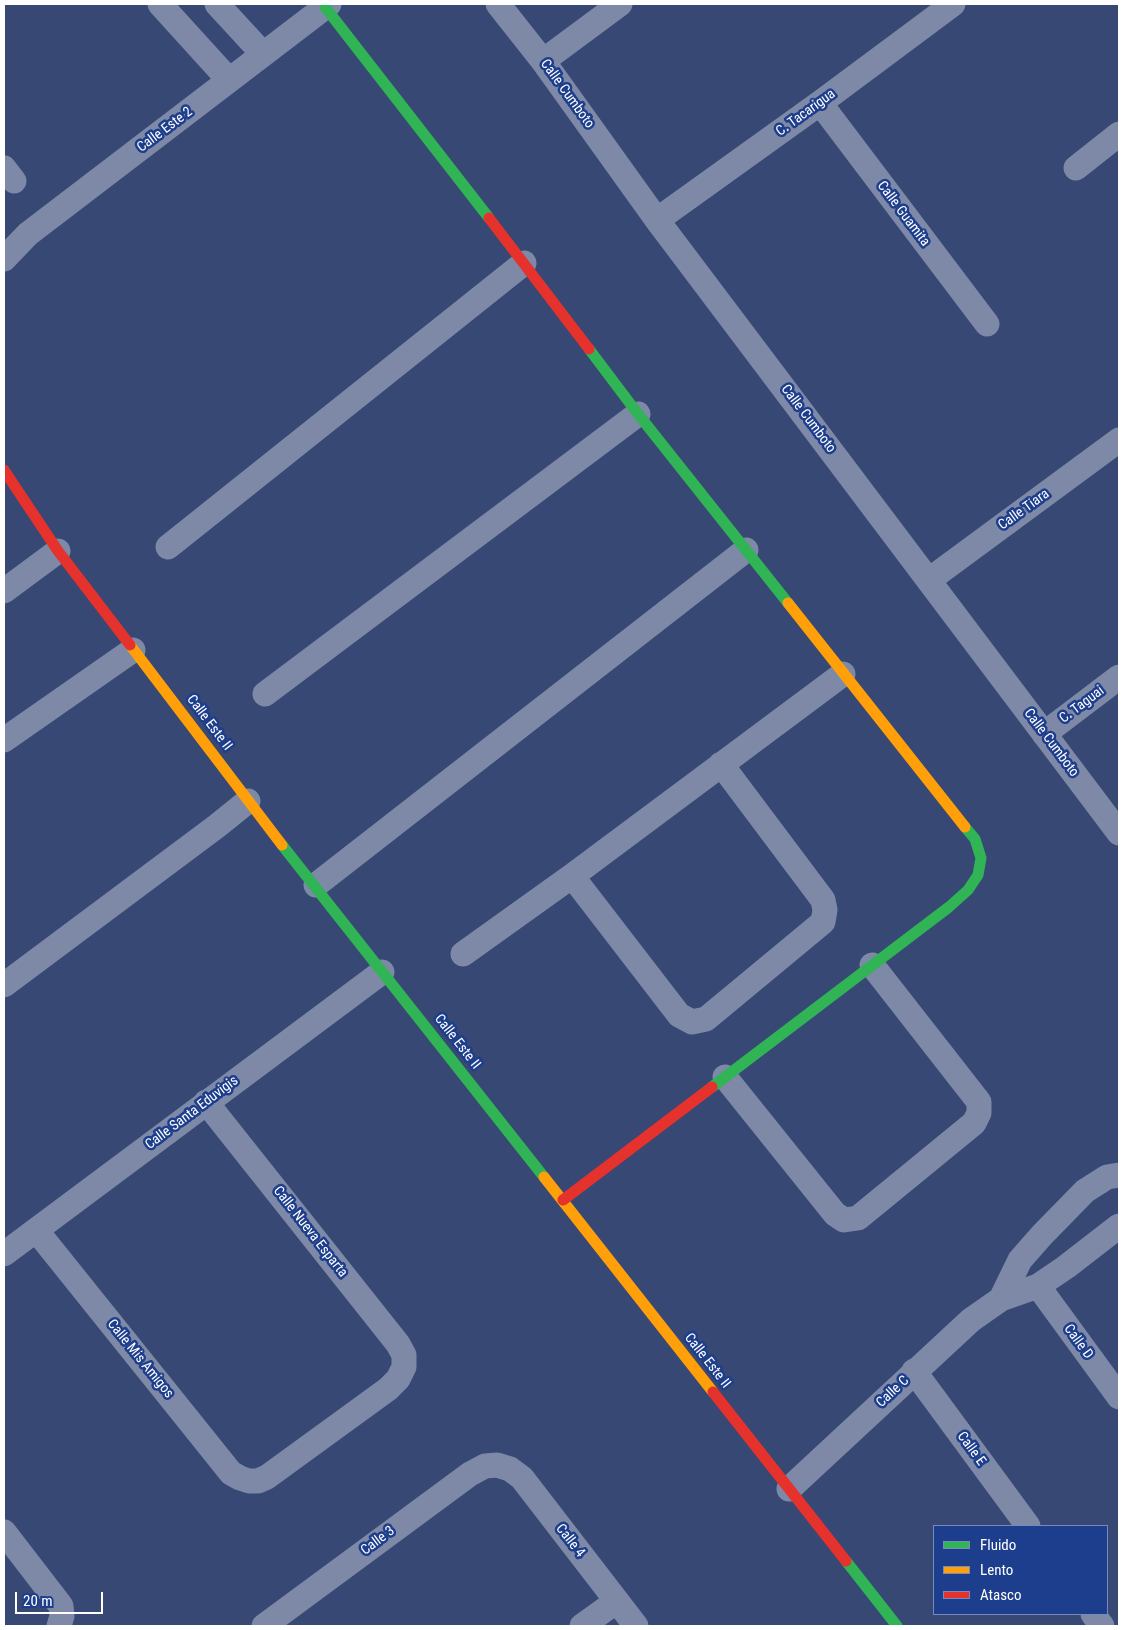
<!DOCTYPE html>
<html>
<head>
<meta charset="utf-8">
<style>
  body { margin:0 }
  #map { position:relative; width:1123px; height:1630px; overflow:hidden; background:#364873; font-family:"Roboto Condensed",sans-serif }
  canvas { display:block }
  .frame { position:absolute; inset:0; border:5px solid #fff; pointer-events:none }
  .legend { position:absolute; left:933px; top:1525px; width:175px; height:90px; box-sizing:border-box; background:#1d3e8c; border:1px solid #778bba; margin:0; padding:6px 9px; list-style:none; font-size:15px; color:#fff }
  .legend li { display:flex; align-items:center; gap:10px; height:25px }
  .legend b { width:25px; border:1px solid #778bba }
  .scale { position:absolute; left:15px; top:1592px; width:88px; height:22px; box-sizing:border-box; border:2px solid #fff; border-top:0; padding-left:6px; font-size:15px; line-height:18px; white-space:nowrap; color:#fff; -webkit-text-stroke:4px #1d3e8c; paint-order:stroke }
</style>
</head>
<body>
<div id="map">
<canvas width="1123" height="1630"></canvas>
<div class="frame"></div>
<ul class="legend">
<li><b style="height:6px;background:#30b455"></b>Fluido</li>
<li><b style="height:6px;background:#ff9f0a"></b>Lento</li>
<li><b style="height:6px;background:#e5322d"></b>Atasco</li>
</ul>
<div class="scale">20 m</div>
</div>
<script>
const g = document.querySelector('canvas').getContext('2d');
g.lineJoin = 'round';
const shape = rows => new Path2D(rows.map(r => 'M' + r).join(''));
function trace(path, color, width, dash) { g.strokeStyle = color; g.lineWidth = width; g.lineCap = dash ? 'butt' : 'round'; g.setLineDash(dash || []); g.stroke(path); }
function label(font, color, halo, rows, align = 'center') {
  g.font = font + ' "Roboto Condensed",sans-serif'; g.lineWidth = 5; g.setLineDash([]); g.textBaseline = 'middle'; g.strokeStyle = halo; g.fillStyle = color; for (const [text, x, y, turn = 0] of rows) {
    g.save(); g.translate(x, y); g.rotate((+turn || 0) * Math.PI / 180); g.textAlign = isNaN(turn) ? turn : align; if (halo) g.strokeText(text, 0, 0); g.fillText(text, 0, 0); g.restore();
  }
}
trace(shape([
  [160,4,229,80],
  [217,4,263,54],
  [498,4,543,61,657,220,1119,833],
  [543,61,620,4],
  [820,103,987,324],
  [4,168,14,181],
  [1076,168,1119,134],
  [657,220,820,103,953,4],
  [4,259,28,234,329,4],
  [168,547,524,263],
  [929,580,1119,440],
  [4,591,58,551],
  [265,694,638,414],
  [1044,734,1119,677],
  [4,740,133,650],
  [572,876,679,1015,692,1022,706,1019,823,922,825,910,823,900,721,764],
  [316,885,746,550],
  [463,954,572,876,843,674],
  [4,985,217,826,248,801],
  [725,1077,835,1214,844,1220,858,1218,974,1123,979,1113,979,1102,872,965],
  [36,1230,231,1473,240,1478,249,1481,258,1481,267,1477,388,1389,398,1379,404,1367,404,1355,398,1344,206,1102],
  [4,1254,382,972],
  [1038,1286,1119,1397],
  [1001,1299,1038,1286,1066,1267,1119,1226],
  [914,1371,1028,1526],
  [789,1489,971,1320,1001,1299,1020,1260,1042,1235,1085,1191,1107,1177,1119,1175],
  [4,1532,61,1606,62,1616,59,1626],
  [1093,1614,1102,1626],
  [264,1626,470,1474,485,1466,497,1465,510,1469,522,1478,636,1626],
  [582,1626,617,1601]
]), '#7d89a7', 25);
trace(shape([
  [325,7,489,218],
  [589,349,638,414,788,603],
  [282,845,544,1177],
  [712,1087,949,907,968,890,978,875,981,858,975,839,965,827],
  [846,1561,897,1626]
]), '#30b455', 11);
trace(shape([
  [788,603,965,827],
  [130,645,282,845],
  [544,1177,713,1392]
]), '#ff9f0a', 11);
trace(shape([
  [489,218,589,349],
  [4,470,58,551,130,645],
  [563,1200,712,1087],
  [713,1392,846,1561]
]), '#e5322d', 11);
label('14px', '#fff', '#1d3e8c', [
  ["Calle Cumboto",567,94,54],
  ["C. Tacarigua",806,113,-36],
  ["Calle Este 2",165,130,-37],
  ["Calle Guamita",903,214,53],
  ["Calle Cumboto",808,419,53],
  ["Calle Tiara",1024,510,-36],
  ["C. Taguai",1082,705,-37],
  ["Calle Este II",209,723,53],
  ["Calle Cumboto",1051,743,53],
  ["Calle Este II",457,1042,52],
  ["Calle Santa Eduvigis",192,1113,-37],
  ["Calle Nueva Esparta",310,1232,52],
  ["Calle D",1078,1342,54],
  ["Calle Mis Amigos",140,1359,51],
  ["Calle Este II",707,1361,52],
  ["Calle C",893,1392,-43],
  ["Calle E",971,1449,54],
  ["Calle 3",378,1541,-37],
  ["Calle 4",570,1541,52]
]);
</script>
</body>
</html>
